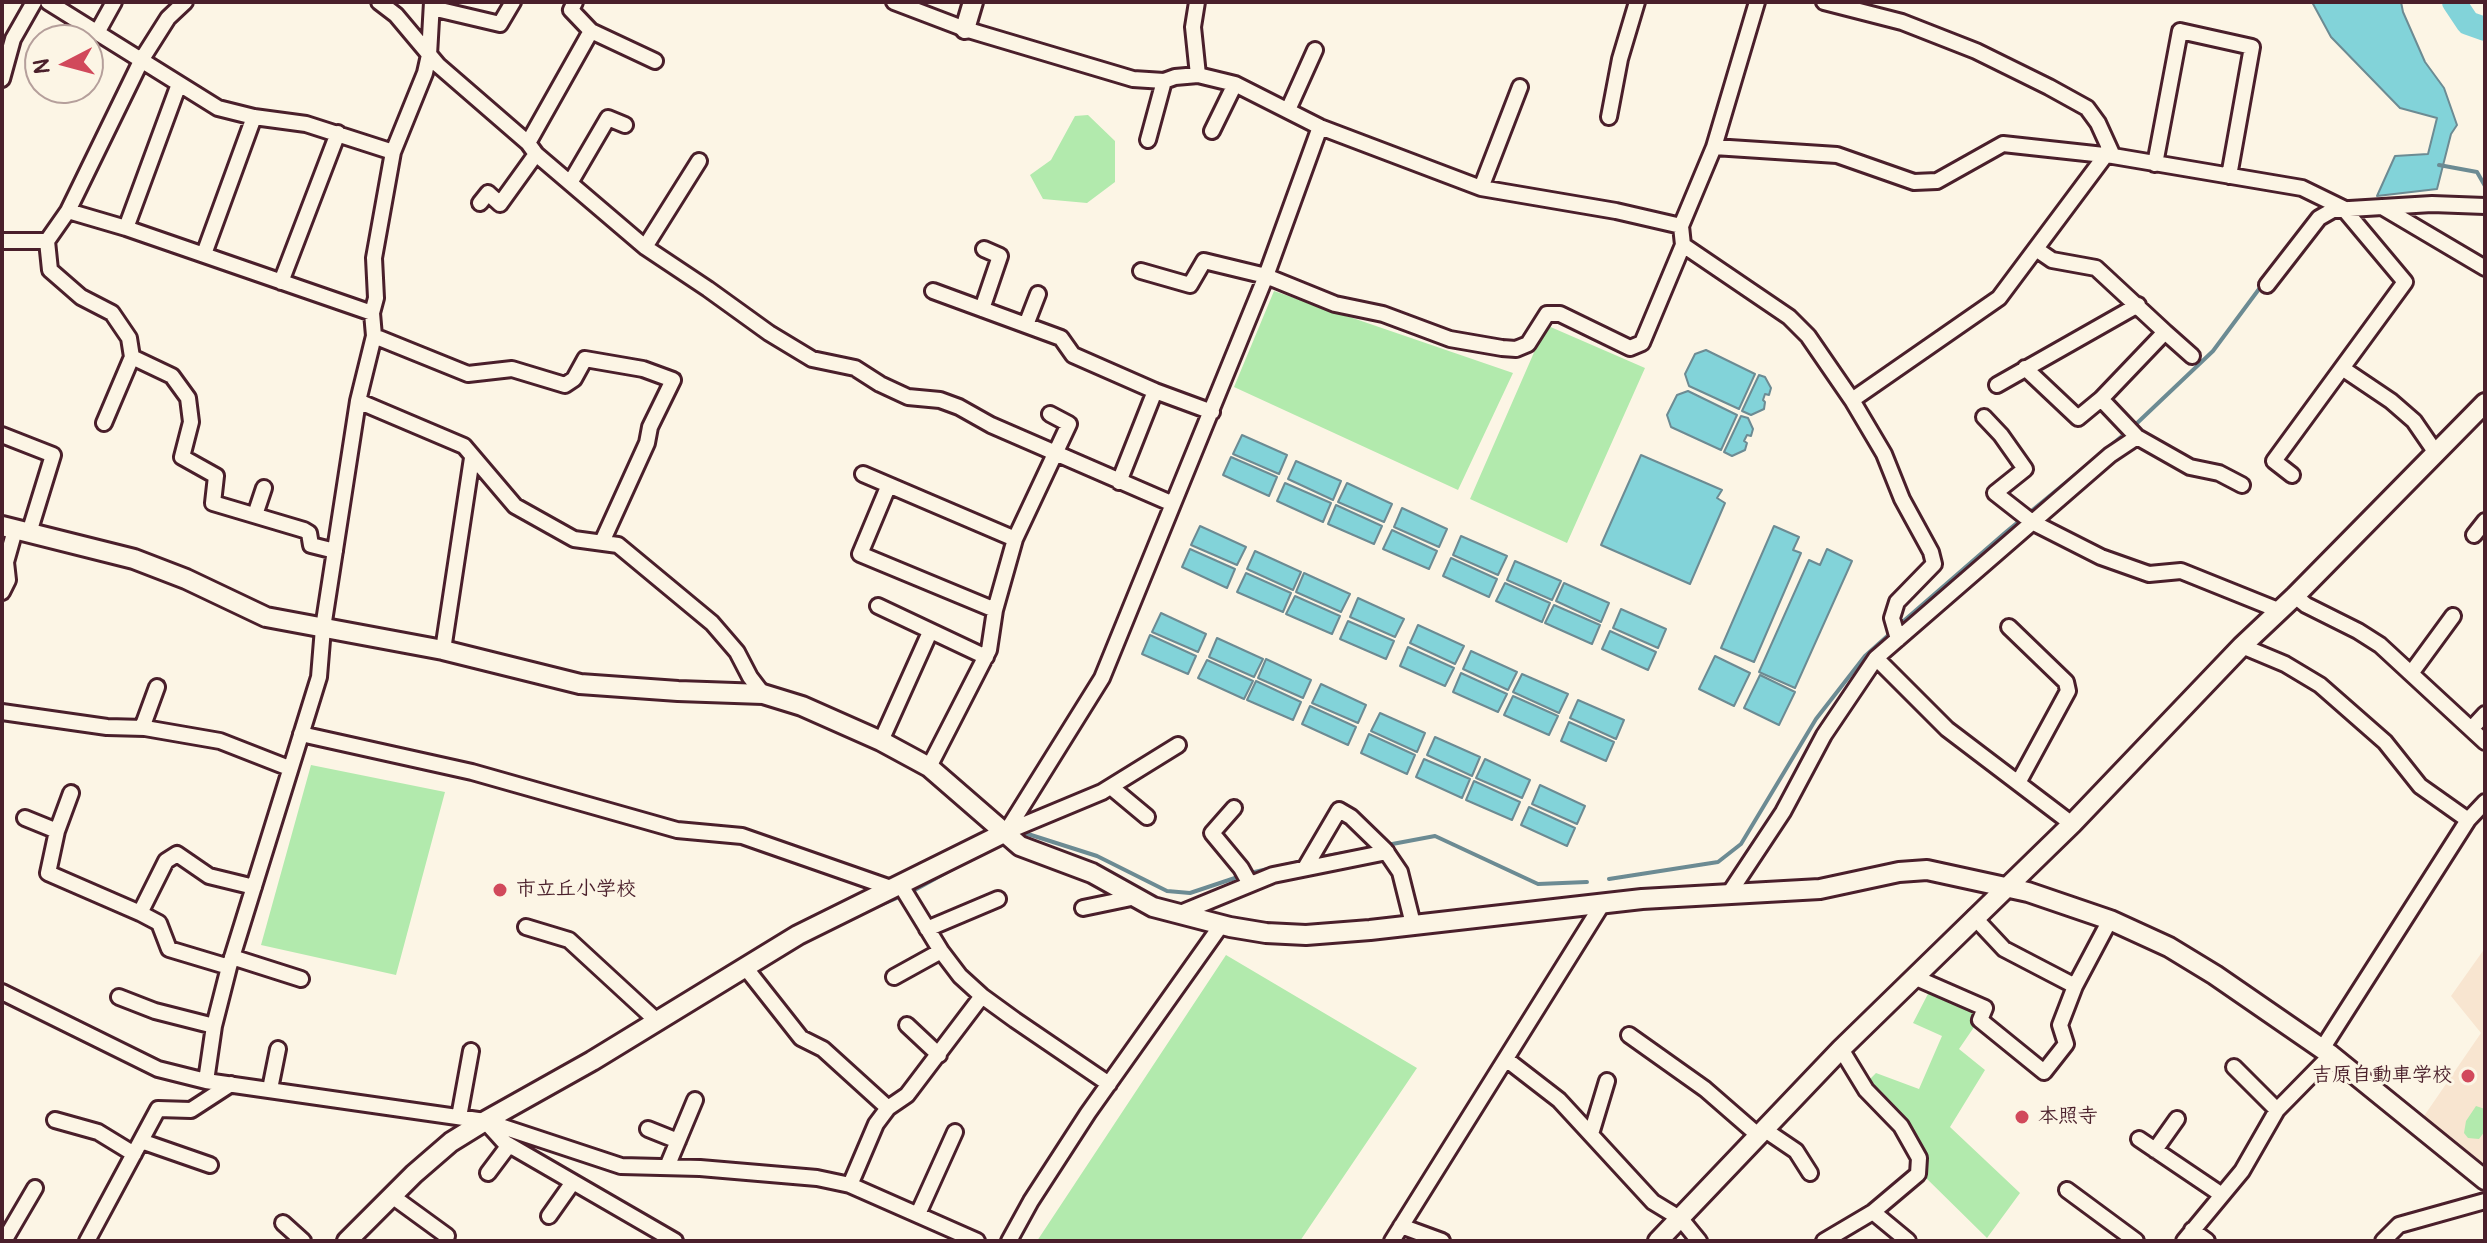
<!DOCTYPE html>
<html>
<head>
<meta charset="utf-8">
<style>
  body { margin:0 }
  #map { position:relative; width:2487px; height:1243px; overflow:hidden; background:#fcf5e5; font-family:Pangolin,sans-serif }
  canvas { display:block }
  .frame { position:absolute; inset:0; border:4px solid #4a1f2b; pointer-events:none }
  .north { position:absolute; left:24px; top:24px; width:80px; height:80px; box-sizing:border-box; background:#fcf5e5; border:2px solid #b59f9b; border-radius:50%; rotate:264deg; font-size:22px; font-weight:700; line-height:32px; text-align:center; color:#4a1f2b }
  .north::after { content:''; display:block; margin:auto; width:28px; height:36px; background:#d1495b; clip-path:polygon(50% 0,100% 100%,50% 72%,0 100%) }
</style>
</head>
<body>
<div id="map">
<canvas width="2487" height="1243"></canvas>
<div class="frame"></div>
<div class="north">N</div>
</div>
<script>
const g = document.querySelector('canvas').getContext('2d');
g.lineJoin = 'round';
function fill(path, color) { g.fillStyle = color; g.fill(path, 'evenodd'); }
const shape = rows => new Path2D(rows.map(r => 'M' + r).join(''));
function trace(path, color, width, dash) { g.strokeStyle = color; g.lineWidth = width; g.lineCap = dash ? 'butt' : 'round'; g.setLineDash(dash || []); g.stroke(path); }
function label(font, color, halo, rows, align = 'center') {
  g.font = font + ' Pangolin,"Klee One",sans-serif'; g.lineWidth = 6; g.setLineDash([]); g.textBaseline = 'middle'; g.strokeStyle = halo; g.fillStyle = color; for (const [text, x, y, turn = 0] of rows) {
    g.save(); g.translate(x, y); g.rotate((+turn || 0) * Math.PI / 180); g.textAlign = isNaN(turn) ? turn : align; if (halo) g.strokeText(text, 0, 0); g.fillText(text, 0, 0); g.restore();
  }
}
fill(shape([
  [2485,948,2485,1168,2478,1167,2422,1119,2481,1033,2451,996]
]), '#f8e5d0');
fill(shape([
  [1088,115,1115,141,1115,182,1087,203,1043,199,1030,175,1051,160,1075,116],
  [1274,291,1513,373,1458,490,1234,387],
  [1546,325,1645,368,1567,543,1470,499],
  [311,765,445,792,396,975,261,945],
  [1226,955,1417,1068,1300,1241,1037,1241],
  [1931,988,1983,1014,1959,1049,1985,1070,1950,1127,2020,1193,1987,1238,1924,1176,1919,1154,1865,1084,1876,1073,1919,1089,1942,1036,1913,1023],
  [2476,1106,2485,1109,2485,1131,2479,1139,2468,1138,2464,1133,2466,1121]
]), '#b2eaad');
const water = shape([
  [2312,2,2401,2,2403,12,2425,62,2444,88,2457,125,2451,134,2437,189,2377,196,2395,156,2428,154,2437,118,2400,108,2331,37,2312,2],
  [1706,350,1755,374,1739,409,1689,386,1685,374,1695,354,1706,350],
  [1759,375,1765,377,1771,388,1769,395,1765,394,1763,400,1765,402,1764,409,1751,415,1742,411,1759,375],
  [1688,391,1737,415,1721,450,1671,427,1667,415,1677,395,1688,391],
  [1741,416,1748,418,1753,429,1751,436,1747,435,1744,441,1747,443,1745,450,1732,456,1724,452,1741,416],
  [1242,435,1287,455,1279,474,1233,454,1242,435],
  [1641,455,1722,490,1717,498,1725,503,1690,584,1601,545,1641,455],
  [1231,457,1277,477,1269,496,1223,475,1231,457],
  [1296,461,1341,481,1333,500,1288,479,1296,461],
  [1285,483,1331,503,1323,522,1277,501,1285,483],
  [1347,483,1392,504,1384,522,1338,502,1347,483],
  [1336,505,1382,526,1374,544,1328,524,1336,505],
  [1402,508,1447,529,1439,547,1394,527,1402,508],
  [1200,526,1246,547,1237,565,1191,545,1200,526],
  [1774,526,1799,537,1793,550,1801,553,1754,662,1721,648,1774,526],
  [1392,530,1437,551,1429,569,1383,549,1392,530],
  [1461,536,1507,556,1498,575,1453,555,1461,536],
  [1190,549,1235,569,1227,588,1182,567,1190,549],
  [1827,549,1852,561,1795,688,1759,672,1809,560,1820,565,1827,549],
  [1255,551,1301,572,1293,590,1247,569,1255,551],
  [1451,558,1497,579,1489,597,1443,576,1451,558],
  [1515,561,1561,581,1552,600,1507,580,1515,561],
  [1246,573,1291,593,1283,612,1237,592,1246,573],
  [1304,573,1350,594,1341,612,1296,592,1304,573],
  [1505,583,1550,603,1542,622,1496,601,1505,583],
  [1564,583,1609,603,1601,622,1556,601,1564,583],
  [1295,596,1340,616,1332,634,1286,614,1295,596],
  [1358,598,1404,619,1395,637,1350,617,1358,598],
  [1554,605,1600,625,1592,644,1545,623,1554,605],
  [1621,609,1666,629,1658,648,1613,628,1621,609],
  [1161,613,1206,634,1198,652,1152,632,1161,613],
  [1348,621,1394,641,1386,659,1340,639,1348,621],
  [1418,625,1464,646,1455,664,1410,643,1418,625],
  [1610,631,1656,652,1648,670,1602,649,1610,631],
  [1150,635,1196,656,1188,674,1142,654,1150,635],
  [1217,638,1263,659,1254,677,1209,657,1217,638],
  [1408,647,1454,668,1445,686,1400,666,1408,647],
  [1471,651,1517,672,1508,690,1463,669,1471,651],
  [1715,656,1750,673,1734,706,1699,689,1715,656],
  [1266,659,1311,680,1303,698,1258,678,1266,659],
  [1207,660,1253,681,1244,699,1198,678,1207,660],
  [1461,673,1507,694,1498,712,1453,692,1461,673],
  [1522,674,1568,694,1559,713,1513,692,1522,674],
  [1760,675,1795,692,1779,725,1744,708,1760,675],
  [1256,681,1301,702,1293,720,1247,700,1256,681],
  [1321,684,1366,705,1358,723,1312,703,1321,684],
  [1513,696,1558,716,1549,735,1504,715,1513,696],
  [1578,700,1624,720,1616,739,1570,718,1578,700],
  [1310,706,1356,727,1348,745,1302,724,1310,706],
  [1380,713,1425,733,1417,752,1371,731,1380,713],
  [1569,722,1614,742,1606,761,1561,741,1569,722],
  [1369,734,1415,755,1407,774,1361,753,1369,734],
  [1435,737,1480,757,1472,776,1427,755,1435,737],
  [1424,759,1470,779,1462,798,1416,777,1424,759],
  [1485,759,1530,780,1522,798,1476,778,1485,759],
  [1474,781,1520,802,1512,820,1466,800,1474,781],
  [1540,785,1585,806,1577,824,1532,804,1540,785],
  [1529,807,1575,828,1567,846,1521,825,1529,807]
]);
fill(water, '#82d3d9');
trace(water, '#6c8b93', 2);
trace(shape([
  [2439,165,2477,172,2485,186],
  [2290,245,2311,217],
  [2134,426,2213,351,2262,285],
  [1899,625,2006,532,2127,432],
  [1017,835,1023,833,1031,835,1097,856,1167,891,1190,893,1241,876],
  [1387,845,1435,836,1538,884,1587,882],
  [1316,858,1378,847],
  [1250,873,1303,861],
  [1609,879,1718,862,1741,844,1816,719,1865,656,1893,631],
  [871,909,911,892,960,865]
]), '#6c8b93', 4);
trace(shape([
  [2454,2,2468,23,2485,29]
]), '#82d3d9', 24);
const street = shape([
  [48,2,218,108,254,117,306,124,393,152],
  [379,2,396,15,438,65,528,143,536,154,645,247,708,289,769,333,812,359,855,368,880,384,908,397,940,400,959,407,991,425,1173,504],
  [894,2,965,29,1133,79,1164,81,1175,77,1198,75,1235,84,1320,127,1481,188,1616,211,1681,226],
  [1197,2,1193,27,1198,75],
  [1757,2,1714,147,1681,226,1683,245,1789,317,1808,336,1852,400,1884,454,1902,499,1931,552,1934,564,1897,602,1892,618,1898,639],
  [1824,2,1902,22,1976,51,2049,87,2087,108,2098,123,2113,156],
  [432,8,500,24,513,2],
  [98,31,114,2],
  [591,31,655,61],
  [2,79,13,39,34,2],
  [1288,110,1315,50],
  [1609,117,1620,59,1637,2],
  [1212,131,1235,84],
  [1148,140,1164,81],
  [528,143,591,31,571,10,575,2],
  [1714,147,1837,155,1914,182,1937,181,2003,144,2113,156,2302,188,2343,208,2405,282,2274,461,2292,475],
  [2155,164,2180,31,2252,47,2229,176],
  [570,183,608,118,625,125],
  [1481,188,1520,87],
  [480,203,488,193,500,204,536,154],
  [2382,207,2485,268],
  [68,211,126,228,372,313],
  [126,228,179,84],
  [2,241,47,241,68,211,142,59,168,18,185,2],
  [47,241,50,270,81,297,112,313,129,338,132,357,104,423],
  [645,247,699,161],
  [204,254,254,117],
  [1141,271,1190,285,1204,261,1266,276,1335,304,1383,314,1450,339,1502,348,1516,349,1528,344,1547,314,1560,314,1630,348,1642,343,1683,245],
  [281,282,338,133],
  [2267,285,2319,218,2333,210,2432,204,2485,206],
  [933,291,1061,338,1073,355,1155,391,1212,412],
  [982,309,1000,256,984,249],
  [1026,325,1038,294],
  [2165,332,2192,356],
  [374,336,468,374,512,369,565,385,574,379,585,359,643,369,673,380,650,427,647,443,602,542],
  [132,357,172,376,188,398,191,422,182,457,216,476,213,503,304,530,309,533,311,545,335,551],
  [2025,368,2078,418,2101,399,2165,332,2096,268,2052,260,2036,249],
  [2342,368,2391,401,2414,421,2436,453],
  [1997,385,2138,305],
  [2101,399,2137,437,2190,467,2219,473,2242,485],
  [1852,400,1999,298,2105,156],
  [358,401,464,446,515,506,574,539,618,545,712,623,737,652,750,677,763,694],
  [1984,417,2001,435,2025,469,1995,493,2032,522,2101,557,2149,574,2181,571,2278,610],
  [2,435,53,455,29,533],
  [863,474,1015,539],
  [1119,482,1155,391],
  [888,487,860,554,995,610],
  [255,515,264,488],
  [2474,535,2485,521],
  [2,592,8,580,6,562,15,530],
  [2295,596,2306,605,2358,631,2380,645,2485,742],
  [878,606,986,657],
  [2009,627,2066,682,2068,691,2018,783],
  [2242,646,2285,664,2320,685,2385,742,2420,786,2468,820],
  [443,650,472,458],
  [1876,658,1947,729,2072,824],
  [2412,672,2453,616],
  [2,712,107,727,145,728,220,741,289,768],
  [142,728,157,687],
  [2472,728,2485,714],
  [301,734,472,772,677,830,742,836,891,888],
  [881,741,930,632],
  [929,767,989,650,995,610,1015,539,1069,424,1050,414],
  [1111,787,1147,817],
  [71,793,57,831,48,873,140,913,166,861,177,854,209,876,254,887],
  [1234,808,1212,833,1241,868,1250,884],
  [25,818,57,831],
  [1006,832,1102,678,1266,276,1320,127],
  [1006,832,1102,792,1178,745],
  [1305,868,1339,810,1351,817,1385,850,1400,872,1413,924],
  [900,884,941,951,960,976,982,996,1015,1020,1109,1084],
  [1728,895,1783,812,1824,735,1876,658,2110,455,2137,437],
  [1083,908,1136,897],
  [140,913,159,923,169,949,229,967],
  [1178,914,1273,875,1387,852],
  [1974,917,2004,949,2075,986],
  [526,927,569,940,658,1022],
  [927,929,998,899],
  [232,957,301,979],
  [745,967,801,1038,823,1049,888,1108],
  [894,977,941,951],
  [1914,977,1985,1008,1980,1020,2044,1072,2066,1044,2060,1025,2075,986,2110,920],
  [2,992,158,1069,206,1081,485,1121,621,1166,700,1168,817,1178,850,1185,977,1241],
  [119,997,155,1011,214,1026],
  [907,1025,939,1055],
  [1629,1035,1705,1089,1759,1136],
  [2322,1049,2468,820,2485,802],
  [1506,1059,1559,1100,1653,1202,1681,1219,1699,1241],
  [2234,1067,2277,1110],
  [206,1081,214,1026,229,967,319,677,323,628,358,401,374,336,372,313,376,298,374,258,393,152,425,73,429,55,432,2],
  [270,1089,278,1049],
  [459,1117,471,1051],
  [55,1120,98,1132,134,1154],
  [485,1121,504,1142,675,1241],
  [648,1129,678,1141],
  [1765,1130,1796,1151,1810,1173],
  [1591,1134,1607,1081],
  [2139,1139,2222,1195],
  [141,1141,210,1165],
  [2155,1150,2177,1119],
  [667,1167,695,1100],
  [488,1173,509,1145],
  [850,1185,876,1124,888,1108,907,1095,982,996],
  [2067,1190,2136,1241],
  [392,1196,447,1236],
  [1873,1212,1908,1241],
  [918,1214,955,1132],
  [549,1216,573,1182],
  [283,1223,303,1241],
  [1401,1226,1442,1241],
  [2192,1230,2207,1241],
  [4,1241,35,1188],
  [87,1241,158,1109,191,1110,231,1084],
  [1009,1241,1031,1201,1088,1113,1222,924],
  [1392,1241,1603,903],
  [1824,1241,1873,1212,1918,1174,1919,1158,1901,1126,1866,1090,1841,1049],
  [2184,1241,2242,1171,2277,1110,2331,1055],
  [2383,1241,2399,1225,2485,1201]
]);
const secondary = shape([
  [965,29,973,2],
  [2,526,134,559,186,579,266,617,443,650,580,684,678,691,763,694,802,706,881,741,929,767,1020,846,1092,873,1153,907,1230,927,1266,933,1306,935,1370,930,1642,899,1820,889,1899,872,1927,870,2028,892,2110,920,2169,947,2215,975,2331,1055,2485,1180],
  [347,1241,414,1174,451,1142,485,1121,592,1061,798,935,1006,832],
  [1658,1241,1841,1049,2072,824,2242,646,2295,596,2485,403]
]);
trace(street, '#4a1f2b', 20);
trace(secondary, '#4a1f2b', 24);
trace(street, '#fcf5e5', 14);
trace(secondary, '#fcf5e5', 18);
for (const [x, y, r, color] of [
  [500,890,8,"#d1495b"],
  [2468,1076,8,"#d1495b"],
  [2022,1117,8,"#d1495b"]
]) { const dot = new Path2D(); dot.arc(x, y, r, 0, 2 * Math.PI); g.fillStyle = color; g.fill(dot); trace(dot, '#fcf5e5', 3); }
label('bold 20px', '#4a1f2b', '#fcf5e5', [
  ["市立丘小学校",516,890],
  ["吉原自動車学校",2452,1076,"right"],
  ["本照寺",2038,1117]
], 'left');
</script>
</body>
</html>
